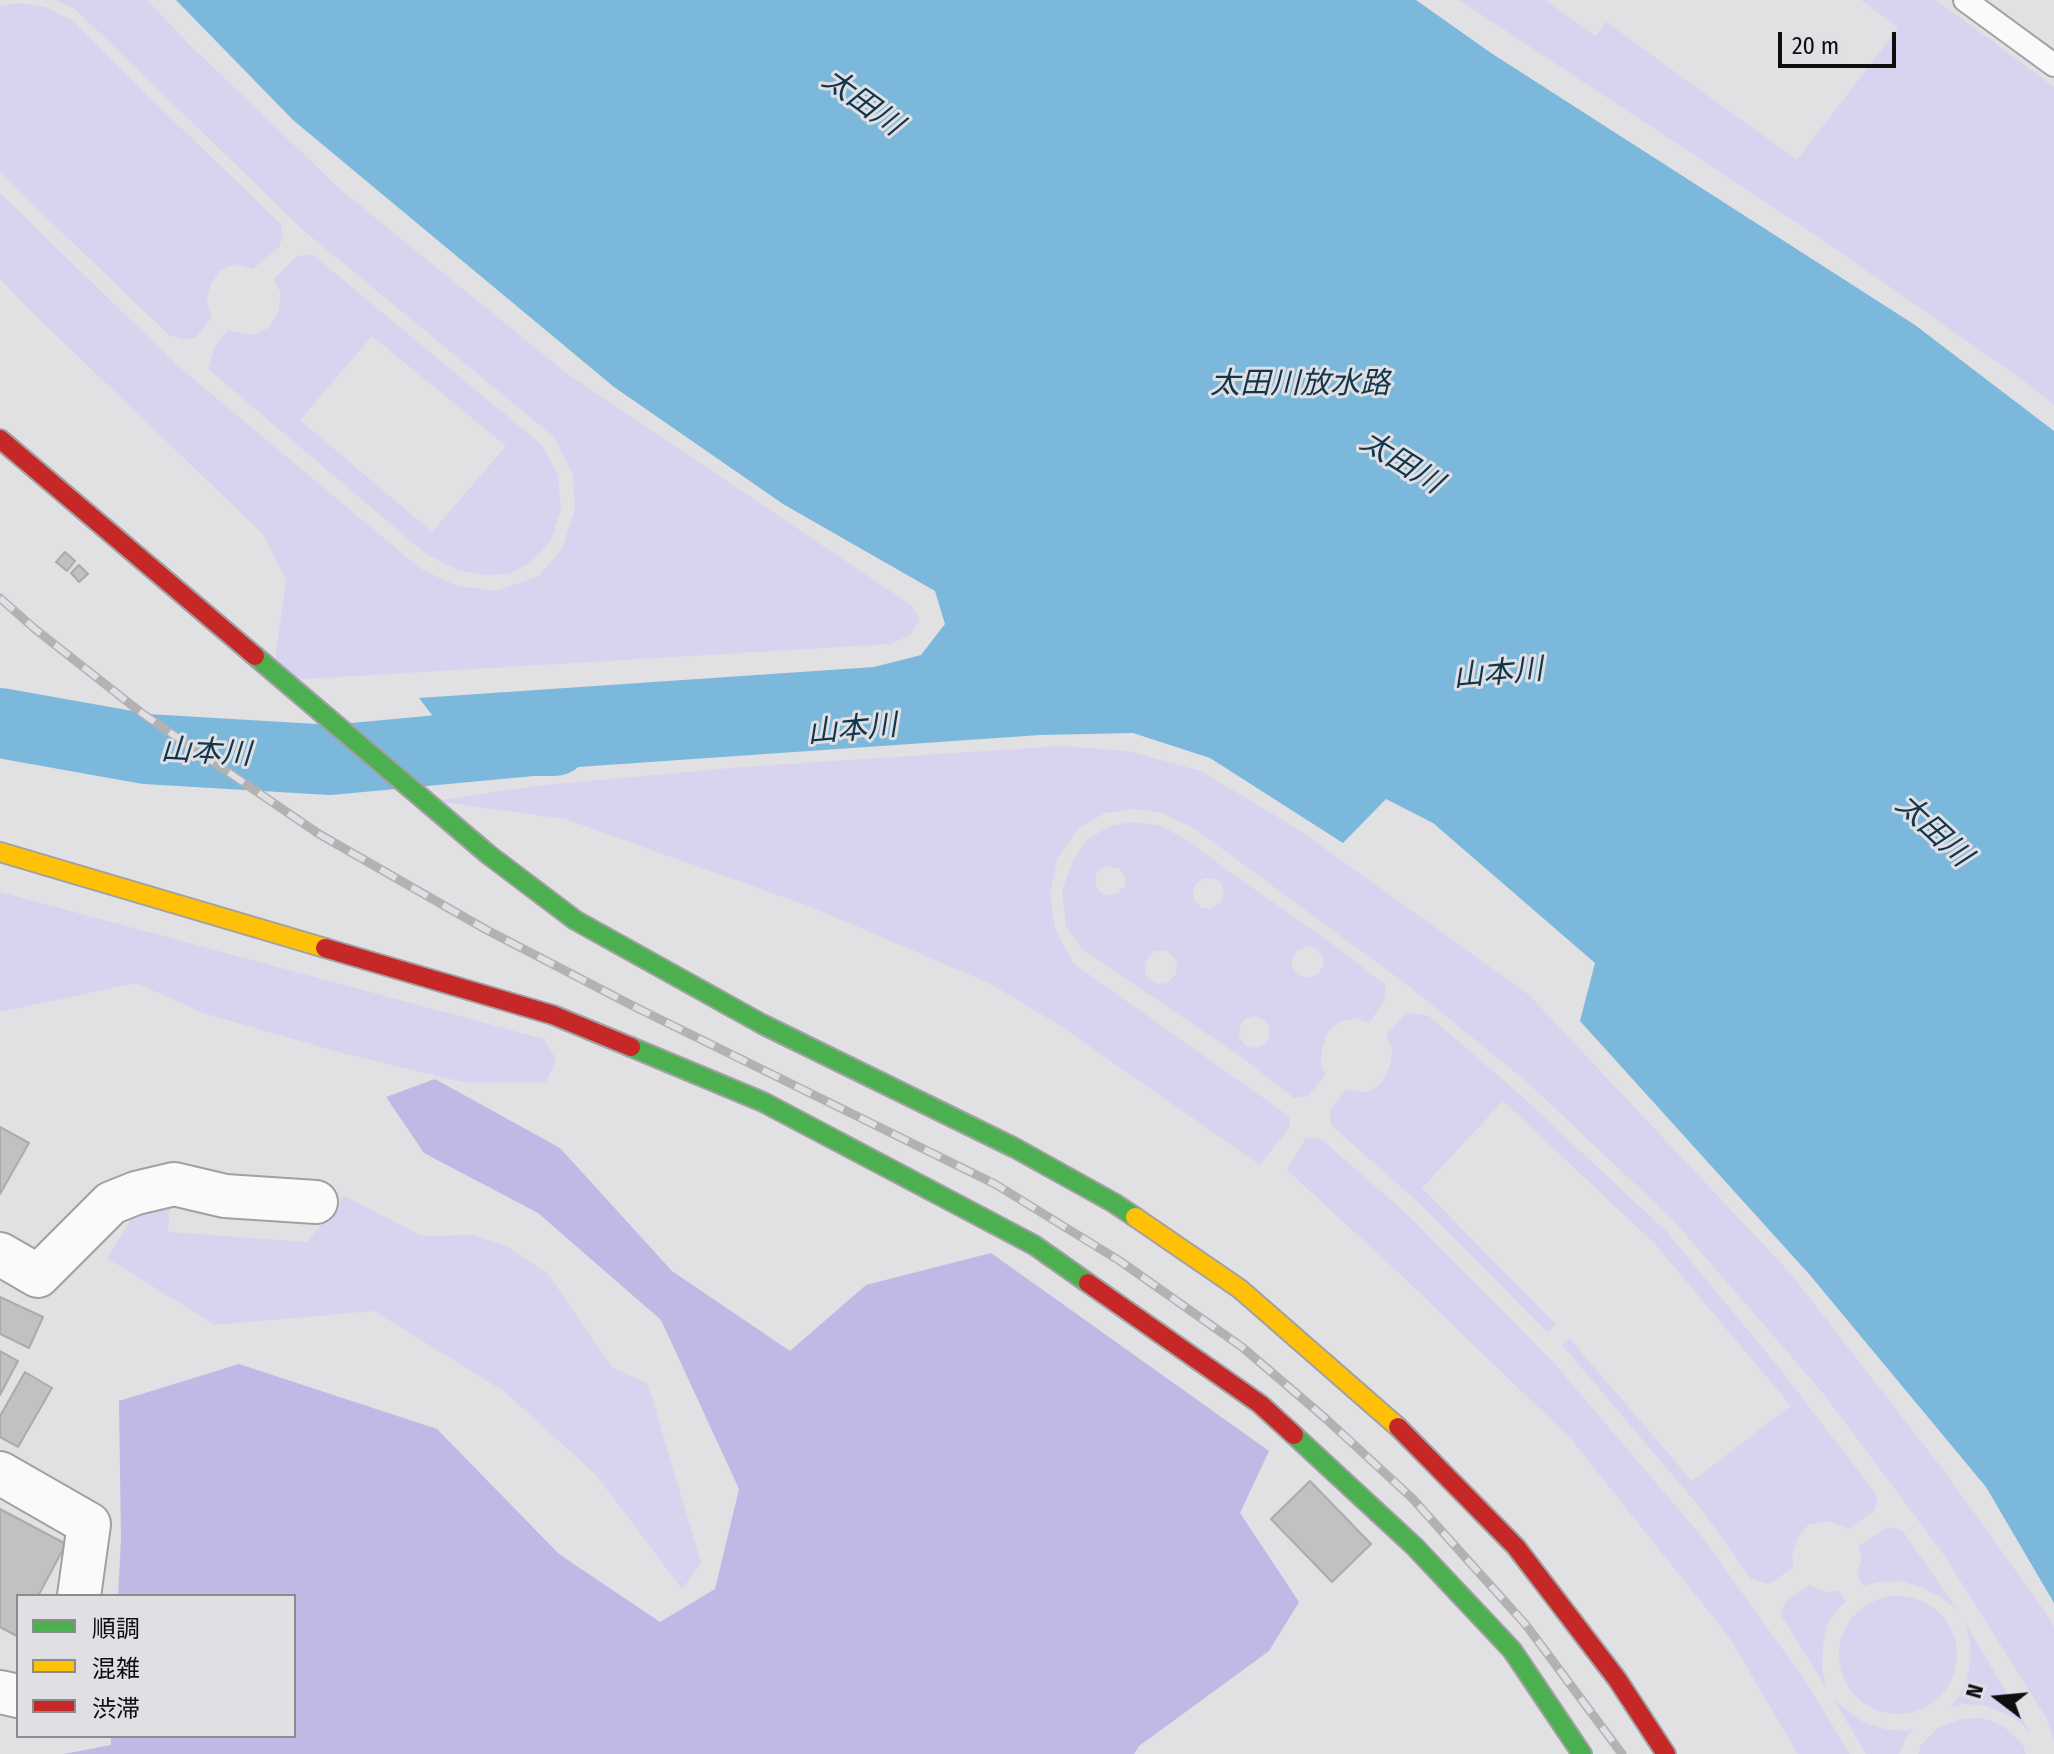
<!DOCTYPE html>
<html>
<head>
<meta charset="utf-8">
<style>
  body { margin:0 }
  #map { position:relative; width:2054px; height:1754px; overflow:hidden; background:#e1e0e2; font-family:"Fira Sans Condensed","Noto Sans JP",sans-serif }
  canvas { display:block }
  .legend { position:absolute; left:16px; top:1594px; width:280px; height:144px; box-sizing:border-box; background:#e0dfe3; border:2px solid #8c8b8e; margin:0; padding:10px 14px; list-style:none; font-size:24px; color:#0e0e0f }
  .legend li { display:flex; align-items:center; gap:16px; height:40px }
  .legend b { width:40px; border:2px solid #8c8b8e }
  .north { position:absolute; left:1958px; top:1658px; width:80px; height:80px; -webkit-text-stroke:6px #e0dfe3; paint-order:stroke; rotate:286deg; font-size:22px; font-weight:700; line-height:32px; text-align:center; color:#0e0e0f }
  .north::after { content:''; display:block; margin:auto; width:28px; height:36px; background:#0e0e0f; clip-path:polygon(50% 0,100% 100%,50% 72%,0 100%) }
  .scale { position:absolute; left:1778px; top:32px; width:118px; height:36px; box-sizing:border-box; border:4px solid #0e0e0f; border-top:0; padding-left:10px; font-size:24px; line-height:28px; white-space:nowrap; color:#0e0e0f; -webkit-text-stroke:6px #e0dfe3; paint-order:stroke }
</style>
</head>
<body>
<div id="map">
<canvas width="2054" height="1754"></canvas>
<ul class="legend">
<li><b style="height:10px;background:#4caf50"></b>順調</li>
<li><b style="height:10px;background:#ffc107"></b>混雑</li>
<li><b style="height:10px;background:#c62828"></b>渋滞</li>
</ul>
<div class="north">N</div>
<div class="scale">20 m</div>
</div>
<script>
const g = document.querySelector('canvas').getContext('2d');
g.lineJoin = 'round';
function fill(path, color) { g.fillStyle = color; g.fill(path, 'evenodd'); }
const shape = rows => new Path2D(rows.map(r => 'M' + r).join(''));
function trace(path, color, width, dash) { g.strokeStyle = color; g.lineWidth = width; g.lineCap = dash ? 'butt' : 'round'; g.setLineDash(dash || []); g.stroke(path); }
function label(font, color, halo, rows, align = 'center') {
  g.font = font + ' "Fira Sans Condensed","Noto Sans JP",sans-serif'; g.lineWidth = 6; g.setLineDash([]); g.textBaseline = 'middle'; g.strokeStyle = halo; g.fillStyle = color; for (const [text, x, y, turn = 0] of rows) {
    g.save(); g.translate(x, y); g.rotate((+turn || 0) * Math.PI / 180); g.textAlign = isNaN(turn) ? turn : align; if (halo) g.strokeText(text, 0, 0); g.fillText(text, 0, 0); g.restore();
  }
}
fill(shape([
  [55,0,147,0,190,45,341,190,565,372,911,605,920,619,910,635,891,644,272,681,286,580,263,534,40,320,0,279,0,193,178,366,421,569,457,586,496,591,539,576,563,547,575,508,573,475,554,437,304,231,75,9],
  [1459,0,1545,0,1596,36,1606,22,1797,160,1898,28,1861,0,1936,0,2054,87,2054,405,2021,379,1820,238],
  [18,3,45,7,73,21,148,96,281,224,283,236,279,247,253,269,237,264,220,270,211,284,207,300,212,317,195,338,184,340,169,335,51,222,0,171,0,7],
  [312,254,542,445,558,475,561,509,551,541,531,562,510,574,484,575,456,569,426,554,208,369,214,348,228,330,254,335,270,327,278,312,281,294,274,279,297,256],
  [372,336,506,446,432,532,300,420],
  [1062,746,1128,751,1201,771,1299,830,1529,995,1791,1274,1947,1475,2046,1613,2054,1627,2054,1741,2047,1719,1944,1555,1822,1392,1673,1220,1527,1082,1406,984,1195,829,1162,813,1134,809,1105,813,1080,827,1058,857,1050,892,1055,929,1074,964,1289,1116,1290,1127,1260,1165,1059,1025,989,983,814,908,565,819,435,801,535,786,742,767],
  [1131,822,1159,825,1189,841,1227,870,1324,938,1386,985,1384,1001,1369,1023,1356,1018,1339,1022,1328,1031,1322,1049,1321,1064,1326,1075,1308,1096,1294,1098,1240,1056,1083,950,1066,927,1062,890,1074,858,1088,839,1110,826],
  [1105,866,1119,868,1125,877,1125,885,1117,894,1107,895,1099,891,1095,882,1097,872],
  [1212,878,1221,883,1224,892,1221,902,1210,909,1201,907,1194,899,1193,891,1196,883,1203,879],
  [1309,946,1318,950,1323,957,1323,966,1318,974,1308,978,1298,975,1292,966,1292,959,1296,951],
  [1155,951,1167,951,1174,957,1177,965,1176,974,1167,983,1160,984,1152,981,1146,975,1145,965,1149,956],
  [1254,1016,1264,1020,1269,1026,1269,1038,1264,1045,1255,1048,1246,1046,1239,1036,1240,1025,1245,1019],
  [0,892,544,1039,556,1059,546,1082,467,1083,342,1053,203,1013,136,983,0,1012],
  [1407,1012,1429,1016,1514,1089,1666,1231,1781,1370,1878,1497,1874,1511,1850,1529,1828,1521,1808,1525,1797,1539,1792,1555,1794,1567,1769,1584,1751,1579,1703,1511,1562,1345,1569,1338,1692,1481,1791,1406,1655,1244,1503,1101,1422,1188,1556,1325,1547,1332,1421,1205,1331,1125,1330,1111,1346,1090,1366,1092,1381,1084,1390,1066,1392,1049,1386,1035],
  [1306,1138,1321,1139,1407,1214,1554,1363,1703,1538,1806,1682,1850,1754,1798,1754,1729,1637,1571,1439,1400,1274,1287,1170],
  [344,1196,422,1236,472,1235,506,1246,548,1274,612,1367,648,1384,701,1563,682,1589,596,1475,505,1392,374,1311,215,1325,107,1258,138,1208,170,1203,168,1232,307,1242],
  [1888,1527,1902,1530,1957,1609,1937,1595,1920,1587,1901,1581,1879,1582,1863,1586,1857,1575,1862,1557,1858,1546],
  [1809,1585,1819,1590,1829,1592,1838,1590,1846,1601,1836,1611,1827,1625,1823,1646,1822,1668,1826,1688,1781,1615,1785,1602],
  '1839 1655a59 59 0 1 1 118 0a59 59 0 1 1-118 0Z',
  [1965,1623,2031,1733,2021,1723,2007,1714,1985,1706,1966,1704,1950,1707,1959,1696,1967,1679,1971,1658,1970,1643],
  [1834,1700,1861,1721,1885,1729,1903,1731,1915,1728,1906,1737,1899,1754,1866,1754],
  [1983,1718,2003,1726,2022,1743,2026,1754,1918,1754,1921,1745,1938,1728,1961,1719]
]), '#d8d4f0');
fill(shape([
  [435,1079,560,1148,672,1271,790,1351,866,1285,991,1253,1269,1451,1240,1513,1299,1602,1269,1651,1139,1746,1134,1754,64,1754,111,1745,111,1736,294,1736,294,1596,118,1596,121,1539,119,1401,239,1364,437,1429,559,1554,660,1622,715,1589,739,1489,661,1320,538,1213,424,1153,386,1097]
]), '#bfbae5');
fill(shape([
  [176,0,1416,0,1491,53,1915,325,2054,431,2054,1603,1986,1487,1809,1274,1580,1021,1595,963,1433,823,1386,799,1343,843,1210,758,1133,733,1040,735,477,774,419,698,874,667,921,655,945,624,935,591,783,504,614,387,293,120]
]), '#7cb8dc');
trace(shape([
  [0,723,146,749,331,760,533,741,555,741]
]), '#7cb8dc', 70);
const building = shape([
  [65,552,75,561,67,571,56,562,65,552],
  [79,565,88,574,79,582,71,573,79,565],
  [0,1127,29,1143,0,1194,0,1127],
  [0,1297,43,1317,29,1348,0,1334,0,1297],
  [0,1351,18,1361,0,1395,0,1351],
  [25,1372,52,1388,18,1447,0,1437,0,1416,25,1372],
  [1310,1481,1371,1544,1332,1582,1271,1519,1310,1481],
  [0,1509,66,1544,38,1596,18,1596,17,1636,0,1627,0,1509]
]);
fill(building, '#c1c1c2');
trace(building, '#ababac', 2);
const lane = shape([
  [1965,0,2054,65]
]);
const street = shape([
  [0,1254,38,1276,111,1203,136,1193,174,1184,225,1196,316,1202],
  [0,1473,89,1524,79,1596],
  [0,1692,18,1696]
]);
const fast = shape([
  [255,656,489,855,575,920,762,1024,1015,1148,1114,1203,1135,1217],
  [631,1047,763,1102,1034,1245,1088,1283],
  [1294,1435,1415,1547,1512,1650,1582,1754]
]);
const slow = shape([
  [0,852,325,948],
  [1135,1217,1240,1289,1398,1427]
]);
const jam = shape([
  [0,439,255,656],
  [325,948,553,1015,631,1047],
  [1088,1283,1260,1404,1294,1435],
  [1398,1427,1516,1547,1617,1679,1666,1754]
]);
trace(lane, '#a1a0a2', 26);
trace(street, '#a1a0a2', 46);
trace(fast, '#a1a0a2', 22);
trace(slow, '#a1a0a2', 22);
trace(jam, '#a1a0a2', 22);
trace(lane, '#fafafb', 22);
trace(street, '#fafafb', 42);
trace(fast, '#4caf50', 18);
trace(slow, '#ffc107', 18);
trace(jam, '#c62828', 18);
const rail = shape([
  [0,598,35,629,143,714,319,834,485,929,639,1009,995,1184,1120,1261,1242,1347,1325,1418,1412,1498,1526,1625,1622,1754]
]);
trace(rail, '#b2b2b2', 9);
trace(rail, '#e0dfe3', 6, [18]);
label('italic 30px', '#0f364b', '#e0dfe3', [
  ["太田川",862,103,36],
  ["太田川放水路",1300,385],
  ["太田川",1401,463,32],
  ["山本川",1498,674,-5],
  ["山本川",852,730,-5],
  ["山本川",206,753,3],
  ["太田川",1933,831,43]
]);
</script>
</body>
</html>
